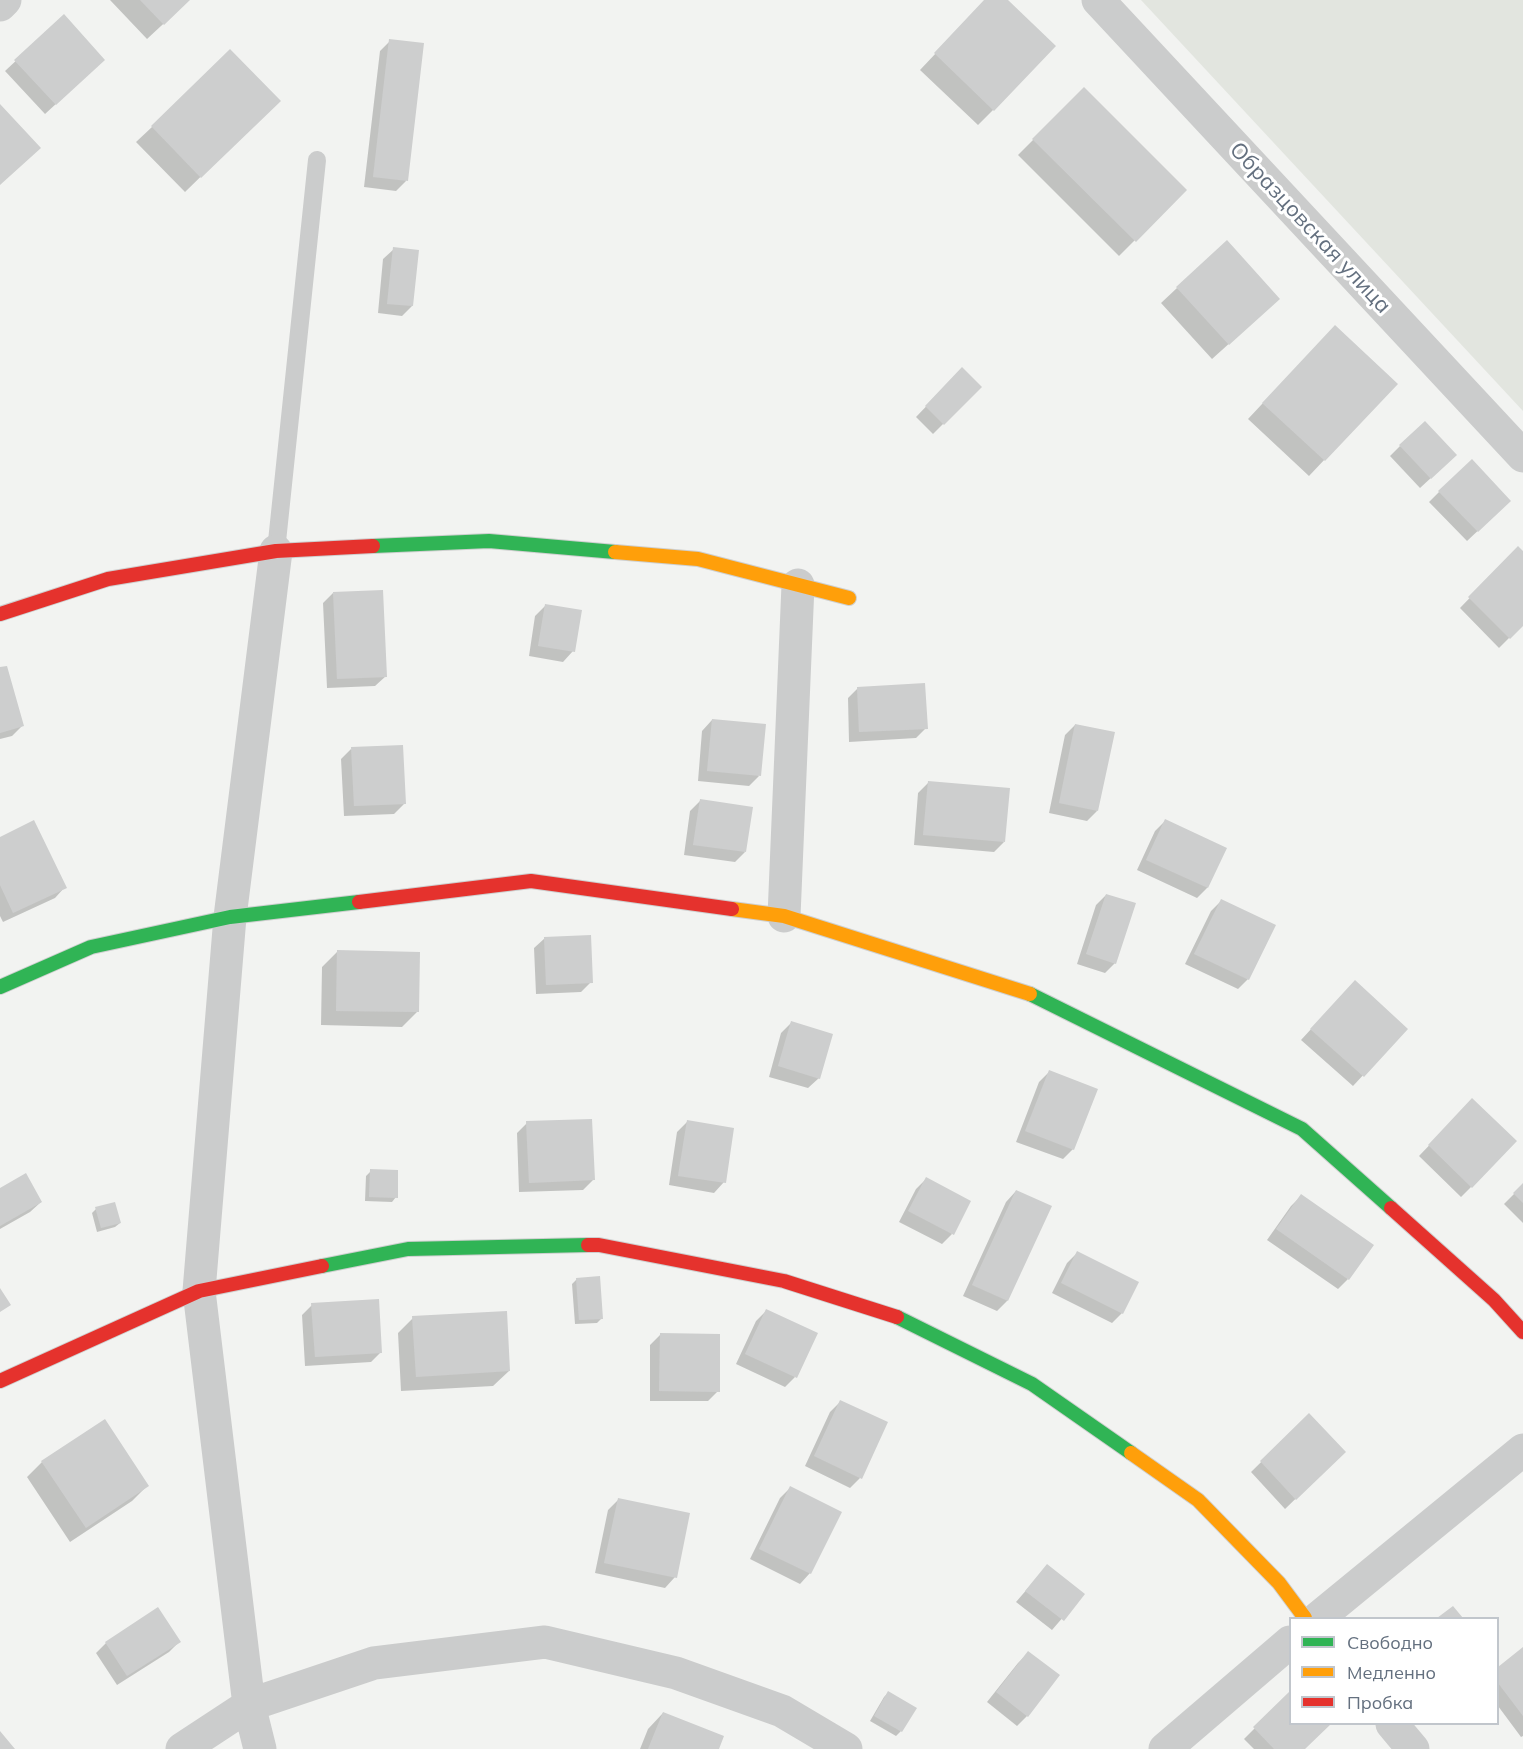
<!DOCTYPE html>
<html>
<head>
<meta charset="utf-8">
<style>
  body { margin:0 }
  #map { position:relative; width:1523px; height:1749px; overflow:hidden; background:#f2f3f1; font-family:Mulish,sans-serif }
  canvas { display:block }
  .legend { position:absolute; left:1289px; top:1617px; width:210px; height:108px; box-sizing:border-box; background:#fff; border:2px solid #c1c6cc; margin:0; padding:8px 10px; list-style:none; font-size:18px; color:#64707f }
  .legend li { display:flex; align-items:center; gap:12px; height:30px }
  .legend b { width:30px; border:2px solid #c1c6cc }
</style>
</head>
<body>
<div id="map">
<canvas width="1523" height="1749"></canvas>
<ul class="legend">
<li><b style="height:8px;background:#30b455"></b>Свободно</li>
<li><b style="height:8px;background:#ff9f0a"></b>Медленно</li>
<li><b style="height:8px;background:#e5322d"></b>Пробка</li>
</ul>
</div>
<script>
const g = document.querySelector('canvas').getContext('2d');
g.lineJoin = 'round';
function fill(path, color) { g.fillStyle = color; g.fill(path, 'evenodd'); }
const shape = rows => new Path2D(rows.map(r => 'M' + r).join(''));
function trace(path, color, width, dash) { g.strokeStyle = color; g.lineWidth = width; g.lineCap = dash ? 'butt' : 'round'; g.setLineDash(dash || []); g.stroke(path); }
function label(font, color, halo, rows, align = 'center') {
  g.font = font + ' Mulish,sans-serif'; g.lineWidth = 6; g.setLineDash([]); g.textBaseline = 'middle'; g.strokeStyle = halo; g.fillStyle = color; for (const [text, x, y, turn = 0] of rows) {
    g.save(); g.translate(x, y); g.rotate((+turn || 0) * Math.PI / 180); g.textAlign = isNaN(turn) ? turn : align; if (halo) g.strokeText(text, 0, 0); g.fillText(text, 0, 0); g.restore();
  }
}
fill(shape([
  [1141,0,1523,0,1523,411]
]), '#e2e5df');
fill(shape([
  [110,0,189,0,147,39],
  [986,0,1006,0,993,110,978,125,920,70],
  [64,16,93,70,45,114,5,71],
  [390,41,406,181,396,191,364,187,380,51],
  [1084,89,1185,190,1119,256,1018,155],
  [263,116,185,192,136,142,152,127],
  [394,249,412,306,402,316,378,313,383,259],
  [1177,288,1262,314,1212,359,1161,303],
  [1320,342,1396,384,1309,476,1248,419],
  [962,369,980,387,933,434,916,417],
  [1400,446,1445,465,1420,488,1390,456],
  [1439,492,1499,511,1467,541,1429,502],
  [1518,548,1523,553,1523,624,1499,648,1460,608],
  [333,593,386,676,375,686,327,688,323,603],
  [545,606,573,651,563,662,529,656,535,616],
  [0,669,22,726,12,736,0,739],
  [858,688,926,728,916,738,849,742,848,698],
  [712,720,759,776,749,786,698,781,702,731],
  [1075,725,1097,811,1087,821,1049,813,1065,735],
  [351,749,404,804,394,814,344,816,341,759],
  [928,783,1004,842,994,852,914,845,918,793],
  [700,801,745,852,735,862,684,855,690,811],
  [1165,821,1225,849,1207,888,1197,898,1137,870,1155,831],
  [0,838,65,887,55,898,3,922,0,916],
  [1106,895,1115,963,1105,973,1077,964,1096,905],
  [1221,901,1248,979,1238,989,1185,964,1211,911],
  [545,938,591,982,581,992,536,994,534,948],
  [337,952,418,1011,402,1027,321,1025,322,967],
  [1345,992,1406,1029,1353,1086,1301,1040],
  [791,1023,819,1078,808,1088,769,1077,781,1033],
  [1049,1072,1073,1149,1063,1159,1016,1142,1039,1082],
  [1462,1111,1471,1187,1461,1197,1419,1156],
  [687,1122,724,1182,714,1193,669,1185,677,1132],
  [527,1123,593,1180,583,1190,519,1192,517,1133],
  [371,1171,396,1197,392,1202,365,1201,366,1176],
  [926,1179,952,1234,942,1244,899,1222,916,1189],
  [1523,1185,1523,1223,1504,1204],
  [0,1189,41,1202,30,1212,0,1229],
  [1016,1191,1050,1207,1007,1301,997,1311,963,1296,1006,1202],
  [1301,1196,1348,1279,1338,1289,1267,1240,1291,1206],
  [96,1209,120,1223,115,1227,97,1232,92,1213],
  [1077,1253,1122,1313,1112,1323,1052,1293,1067,1263],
  [577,1279,601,1319,597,1323,575,1324,572,1284],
  [312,1305,381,1352,371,1362,305,1366,302,1315],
  [766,1311,795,1377,785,1387,736,1364,756,1321],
  [413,1318,509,1371,493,1386,401,1391,398,1333],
  [660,1335,718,1391,708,1401,650,1401,650,1345],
  [840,1402,860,1478,850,1488,805,1466,830,1412],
  [1309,1415,1344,1452,1285,1509,1251,1472],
  [42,1462,147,1486,132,1501,70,1542,27,1477],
  [790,1488,810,1573,800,1584,750,1559,780,1498],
  [618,1500,675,1577,665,1588,595,1573,608,1510],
  [1047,1566,1083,1594,1052,1630,1016,1602],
  [179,1642,169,1652,117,1685,96,1653,106,1643],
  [1523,1649,1523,1736,1521,1737,1498,1706,1498,1668],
  [1028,1653,1027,1716,1017,1726,987,1702,1018,1663],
  [888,1693,901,1731,896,1736,870,1721,884,1697],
  [1290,1693,1290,1724,1329,1724,1303,1749,1254,1749,1244,1739],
  [663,1713,717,1749,640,1749,648,1729]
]), '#0003');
fill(shape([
  [140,0,190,0,164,25],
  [984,0,1008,0,1056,46,994,111,934,53],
  [64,14,105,60,56,105,14,60],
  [389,39,424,43,408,181,373,177],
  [230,49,281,101,201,178,151,126],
  [1084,87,1187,190,1136,242,1032,139],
  [0,104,41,148,0,185],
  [1227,240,1280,299,1229,345,1176,287],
  [393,247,419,250,413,306,387,304],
  [1335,325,1398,384,1325,461,1262,403],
  [962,367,982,387,944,425,925,406],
  [1425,421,1457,455,1431,479,1399,445],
  [1472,459,1511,501,1478,532,1438,491],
  [1518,546,1523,551,1523,626,1510,639,1468,597],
  [383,590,387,677,337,679,333,592],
  [545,604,582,610,575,652,538,646],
  [7,666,24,726,0,733,0,667],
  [925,683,928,729,859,732,857,687],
  [712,719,766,724,761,776,707,771],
  [1075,724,1115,732,1098,811,1059,803],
  [403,745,406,804,354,806,351,747],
  [928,781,1010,788,1005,842,923,835],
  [700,799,753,807,746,852,693,845],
  [1165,819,1227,848,1208,888,1146,860],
  [34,820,67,888,13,913,0,885,0,837],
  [1106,894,1136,903,1116,964,1086,954],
  [1221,899,1276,925,1249,980,1194,954],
  [591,935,593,983,546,985,544,937],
  [337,950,420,952,419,1012,336,1011],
  [1355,980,1408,1029,1364,1077,1310,1029],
  [791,1021,833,1034,820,1079,778,1066],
  [1049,1070,1098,1089,1074,1150,1025,1131],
  [1472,1098,1517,1141,1472,1188,1428,1145],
  [592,1119,595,1180,529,1183,526,1121],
  [687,1120,734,1128,726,1183,678,1176],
  [370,1169,398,1170,398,1198,369,1197],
  [26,1173,42,1202,0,1226,0,1188],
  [926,1177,971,1201,954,1235,908,1211],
  [1523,1183,1523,1203,1513,1193],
  [1016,1190,1052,1206,1008,1301,972,1285],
  [1301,1194,1374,1245,1349,1280,1276,1229],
  [115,1202,121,1223,101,1228,95,1207],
  [1077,1251,1139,1282,1123,1314,1061,1283],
  [600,1276,603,1319,579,1320,576,1278],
  [0,1288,11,1305,0,1312],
  [379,1299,382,1353,315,1357,311,1303],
  [766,1309,818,1333,797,1378,745,1354],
  [507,1311,510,1371,416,1377,412,1316],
  [660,1333,720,1334,720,1392,659,1391],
  [840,1400,888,1422,862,1479,814,1456],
  [1309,1413,1346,1452,1296,1500,1260,1461],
  [105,1419,149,1486,86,1528,41,1461],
  [790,1486,842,1512,811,1574,759,1549],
  [618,1498,690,1513,677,1578,604,1563],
  [1047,1564,1085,1594,1064,1621,1025,1591],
  [1453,1606,1463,1618,1437,1618],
  [158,1607,181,1642,127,1676,105,1642],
  [1523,1647,1523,1716,1498,1683,1498,1667],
  [1028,1651,1060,1675,1028,1717,996,1692],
  [888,1691,917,1708,902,1732,874,1716],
  [1290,1691,1290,1724,1331,1724,1305,1749,1274,1749,1253,1727],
  [663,1712,724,1736,719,1749,648,1749],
  [0,1731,15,1749,0,1749]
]), '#cdcece');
const fast = shape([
  [373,546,489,541,615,552],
  [0,987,91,947,230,917,359,902],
  [1030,994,1302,1129,1391,1208],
  [322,1266,408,1249,588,1245],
  [897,1317,1032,1384,1131,1453]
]);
const slow = shape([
  [615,552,698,559,849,598],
  [732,909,784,916,1030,994],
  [1131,1453,1198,1500,1279,1583,1305,1618]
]);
const jam = shape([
  [0,614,108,579,276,551,373,546],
  [359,902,531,881,732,909],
  [1391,1208,1494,1300,1523,1332],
  [588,1245,599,1245,784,1281,897,1317],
  [0,1381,199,1291,322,1266]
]);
trace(fast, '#cecfcf', 16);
trace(slow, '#cecfcf', 16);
trace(jam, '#cecfcf', 16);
trace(shape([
  [276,551,317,160]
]), '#cbcccc', 18);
trace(shape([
  [1098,0,1523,456],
  [0,5,5,0],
  [784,916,798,585],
  [1318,1618,1523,1450],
  [1392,1724,1413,1749],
  [182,1749,249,1705,374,1663,545,1642,676,1673,782,1711,846,1749],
  [260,1749,249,1705,199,1291,230,917,276,551],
  [1165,1749,1290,1642]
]), '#cbcccc', 33);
trace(fast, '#30b455', 14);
trace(slow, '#ff9f0a', 14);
trace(jam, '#e5322d', 14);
label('22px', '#64707f', '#fff', [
  ["Образцовская улица",1310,228,47]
]);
</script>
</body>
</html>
